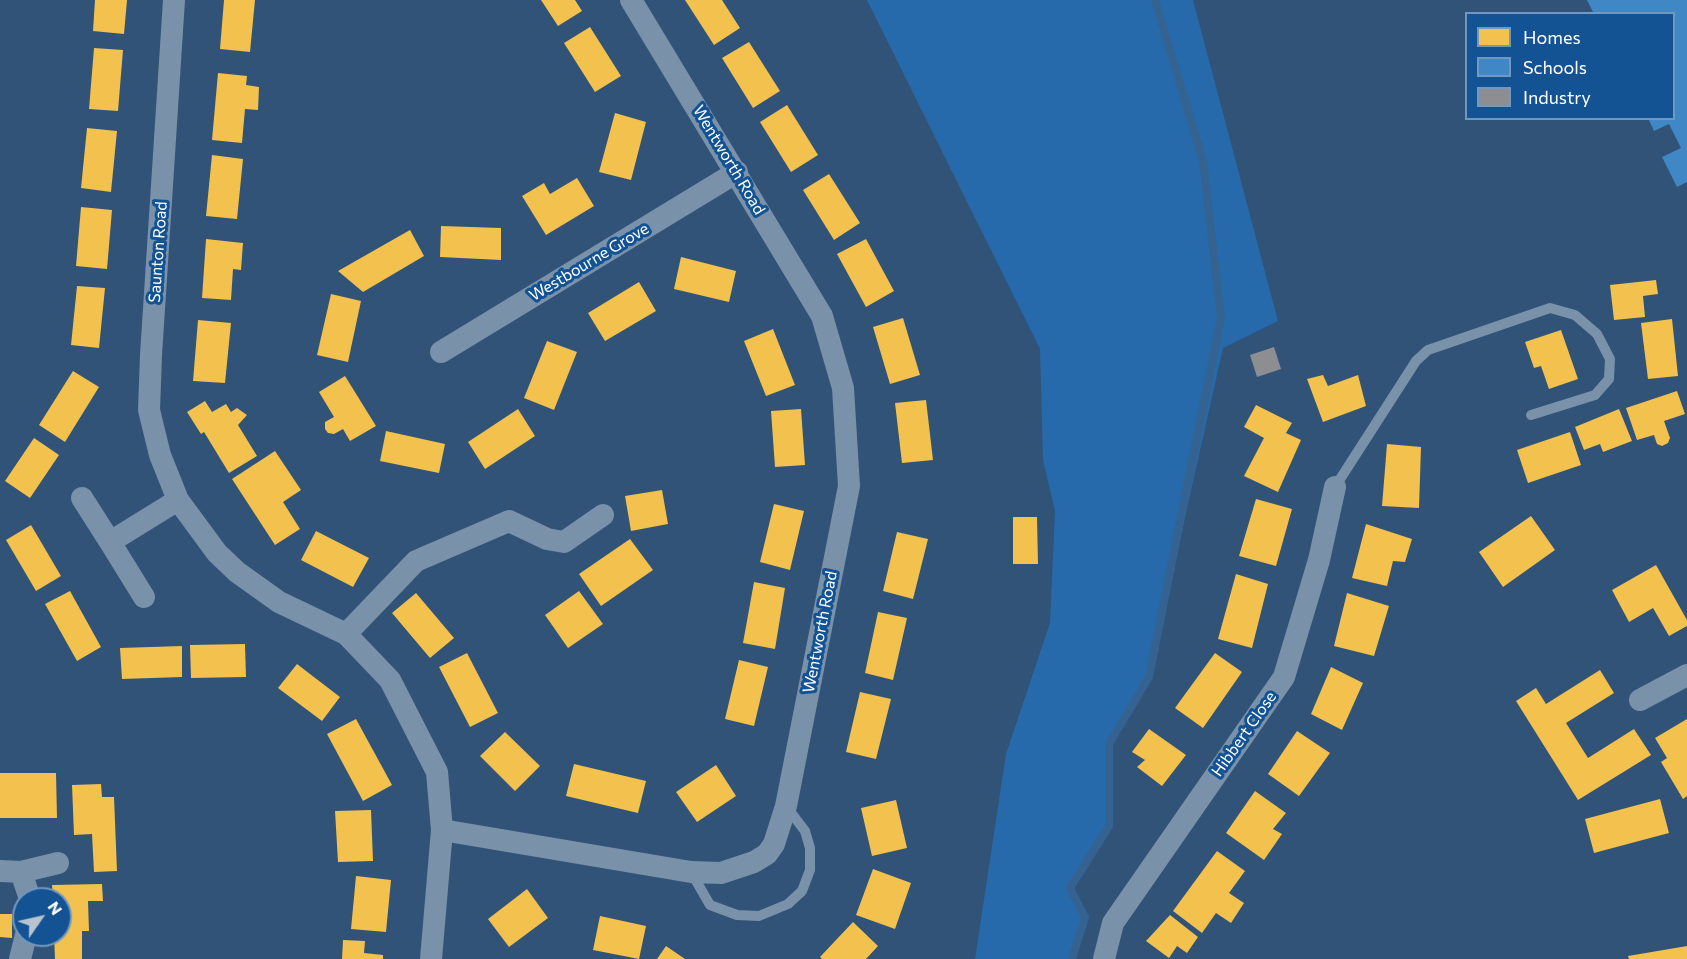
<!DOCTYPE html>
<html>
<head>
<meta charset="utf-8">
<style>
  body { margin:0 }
  #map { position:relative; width:1687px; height:959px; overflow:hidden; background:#305377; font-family:Commissioner,sans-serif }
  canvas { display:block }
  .legend { position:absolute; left:1465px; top:12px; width:210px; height:108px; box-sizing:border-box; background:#135394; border:2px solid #7198bf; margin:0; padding:8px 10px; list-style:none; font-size:18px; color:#fff }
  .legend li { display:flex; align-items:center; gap:12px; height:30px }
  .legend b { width:30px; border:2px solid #7198bf }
  .north { position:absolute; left:12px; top:887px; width:60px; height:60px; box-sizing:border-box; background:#135394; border:2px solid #7198bf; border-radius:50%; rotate:56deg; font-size:16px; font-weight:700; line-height:24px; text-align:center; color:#fff }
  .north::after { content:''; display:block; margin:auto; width:21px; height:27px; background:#b7c3cf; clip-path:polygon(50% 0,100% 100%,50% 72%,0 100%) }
</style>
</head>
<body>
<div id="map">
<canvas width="1687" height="959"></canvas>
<ul class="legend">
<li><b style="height:16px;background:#f2c14e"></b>Homes</li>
<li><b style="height:16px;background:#3f88c5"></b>Schools</li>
<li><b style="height:16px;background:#8d8d92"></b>Industry</li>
</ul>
<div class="north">N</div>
</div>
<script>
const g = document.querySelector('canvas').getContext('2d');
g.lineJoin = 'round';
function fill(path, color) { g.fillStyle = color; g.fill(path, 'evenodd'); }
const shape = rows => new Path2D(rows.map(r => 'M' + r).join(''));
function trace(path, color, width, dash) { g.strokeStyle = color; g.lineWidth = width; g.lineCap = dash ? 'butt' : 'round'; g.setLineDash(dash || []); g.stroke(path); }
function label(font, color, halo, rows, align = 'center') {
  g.font = font + ' Commissioner,sans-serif'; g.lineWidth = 6; g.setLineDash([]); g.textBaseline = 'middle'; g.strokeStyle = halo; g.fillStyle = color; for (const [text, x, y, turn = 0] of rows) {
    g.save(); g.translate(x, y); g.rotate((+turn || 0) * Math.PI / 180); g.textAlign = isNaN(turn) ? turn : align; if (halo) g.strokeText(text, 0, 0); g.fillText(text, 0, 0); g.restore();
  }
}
fill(shape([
  [867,0,1193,0,1278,321,1223,348,1149,678,1109,742,1109,826,1068,887,1086,915,1074,959,975,959,1006,754,1050,623,1055,511,1043,460,1040,349]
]), '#266aab');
fill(shape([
  [95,0,127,0,124,34,93,31],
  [224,0,255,0,250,52,220,49],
  [541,0,575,0,582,11,558,26],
  [685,0,722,0,740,28,714,45],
  [590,27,621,76,595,92,564,43],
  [749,42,780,91,753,108,722,58],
  [94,48,123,50,118,111,89,109],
  [218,73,247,76,246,85,259,87,258,110,245,109,242,143,212,140],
  [787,105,818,155,791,172,760,122],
  [615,113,646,122,631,180,599,172],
  [87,128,117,131,111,192,81,188],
  [212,155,243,159,237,219,206,216],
  [829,174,860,223,834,240,803,190],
  [577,178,594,206,546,235,522,196,544,183,550,194],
  [81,207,112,210,107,269,76,266],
  [441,226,501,228,501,260,440,257],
  [410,230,424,256,363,292,338,271],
  [206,239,243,243,241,270,233,269,231,300,202,298],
  [866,239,894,291,866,307,837,254],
  [681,257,736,271,729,302,674,289],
  [1656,280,1658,294,1643,296,1645,317,1614,320,1610,285],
  [639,282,656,311,605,341,588,313],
  [77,286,105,288,99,348,71,345],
  [331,294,361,301,348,362,317,355],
  [903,318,920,375,890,384,873,327],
  [1672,319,1678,376,1648,379,1641,323],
  [198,320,231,323,225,383,193,381],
  [773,329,795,385,766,396,744,341],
  [1561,330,1578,379,1549,389,1541,366,1534,368,1525,342],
  [547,341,577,352,554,410,524,398],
  [73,371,99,387,65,442,39,425],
  [1323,375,1328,386,1358,375,1366,406,1323,422,1307,379],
  [345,376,376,426,350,441,343,429,334,434,328,433,325,429,325,422,334,417,319,392],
  [1677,391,1685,414,1664,421,1670,438,1668,443,1662,446,1657,444,1654,435,1637,440,1626,408],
  [926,400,933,460,902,463,895,403],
  [205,401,212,412,226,404,231,412,237,408,247,415,238,425,257,456,229,473,204,432,201,434,187,412],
  [1256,405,1292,423,1286,433,1301,440,1278,492,1244,476,1264,438,1244,427],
  [518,409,535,436,485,469,468,442],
  [801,409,805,465,775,467,771,411],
  [1619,409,1632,441,1603,452,1600,444,1584,450,1575,427],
  [386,431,445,444,439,473,380,461],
  [1570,432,1581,465,1528,483,1517,450],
  [34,438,59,455,30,498,5,481],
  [1387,444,1421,447,1419,508,1382,506],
  [275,451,301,490,283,502,300,529,275,545,232,479],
  [662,490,668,524,631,531,625,496],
  [1256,499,1292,509,1276,566,1239,556],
  [774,504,804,511,790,570,760,562],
  [1531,516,1555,550,1503,587,1479,552],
  [1013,517,1037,517,1038,564,1013,564],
  [1366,524,1412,539,1405,562,1393,561,1387,586,1352,578],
  [31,525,61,576,36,591,6,540],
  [316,531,369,558,353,587,301,560],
  [897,532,928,539,913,599,883,591],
  [630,539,653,570,601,606,579,574],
  [1656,565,1687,620,1687,626,1669,636,1653,608,1629,622,1612,590],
  [1236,574,1268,584,1252,648,1218,639],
  [754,582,785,588,775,649,743,643],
  [70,591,101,647,77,661,45,604],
  [579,591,603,624,568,648,545,615],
  [416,593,454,638,430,658,392,613],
  [1347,593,1389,606,1374,656,1334,646],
  [878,612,907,618,893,680,865,673],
  [245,644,246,677,191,678,190,645],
  [182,646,182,677,122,679,120,648],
  [467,653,498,713,470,727,439,667],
  [1215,653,1242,672,1203,728,1175,708],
  [739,660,768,667,754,726,725,719],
  [297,664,340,697,322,721,278,688],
  [1331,667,1363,683,1342,730,1311,714],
  [1600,670,1614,693,1566,723,1588,758,1634,729,1651,755,1578,800,1516,701,1536,688,1546,704],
  [860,692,891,699,876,759,846,752],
  [356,719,392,785,363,801,327,734],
  [1687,719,1687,796,1683,799,1661,762,1667,758,1655,738],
  [1149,729,1186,755,1162,786,1137,767,1145,760,1132,752],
  [1297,731,1330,753,1299,796,1268,774],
  [505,732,540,766,515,791,480,756],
  [574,764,646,781,638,813,566,796],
  [716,765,736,796,697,822,676,792],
  [0,773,56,773,57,818,0,818],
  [101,784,102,797,114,797,117,871,94,872,92,834,74,835,72,785],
  [1255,791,1286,813,1273,829,1282,834,1264,860,1226,833],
  [1660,799,1669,833,1594,853,1585,819],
  [896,800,907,848,872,856,861,808],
  [371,810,373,861,338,862,335,811],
  [1217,851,1245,871,1229,893,1244,903,1231,923,1216,913,1202,933,1173,911],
  [873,869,911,883,895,929,856,915],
  [356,876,391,880,386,932,351,929],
  [102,884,103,901,88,901,89,931,82,931,82,959,55,959,54,935,60,935,60,899,53,899,52,885],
  [527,889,548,918,509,947,488,919],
  [0,914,12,914,12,938,0,937],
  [1170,915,1198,937,1187,953,1177,946,1169,958,1146,941],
  [600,916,646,926,639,959,593,950],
  [853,922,878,946,866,959,822,959,820,957],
  [343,940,365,941,364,953,383,955,383,959,342,959],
  [666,946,685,959,657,959],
  [1687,946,1687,959,1629,959,1628,956]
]), '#f2c14e');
fill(shape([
  [1587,0,1687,0,1687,182,1677,187,1662,157,1681,148,1669,124,1654,131,1648,118,1674,118,1674,14,1594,14]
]), '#3f88c5');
fill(shape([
  [1274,347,1281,369,1257,377,1250,355]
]), '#8d8d92');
trace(shape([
  [1072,959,1085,917,1070,888,1109,826,1109,744,1149,677,1221,318,1203,161,1155,0]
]), '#356391', 8);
trace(shape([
  [1335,487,1416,361,1428,350,1550,308,1575,315,1597,334,1610,359,1609,379,1595,395,1531,415],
  [691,872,710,905,737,915,759,916,788,904,802,891,810,870,810,848,805,831,786,806]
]), '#7991a9', 10);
trace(shape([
  [174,0,151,355,149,410,160,455,178,500,217,553,237,572,279,602,346,634,390,680,437,772,442,830],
  [441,352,737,172],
  [82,498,110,542,178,500],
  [110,542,144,597],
  [346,634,416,561,509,521,547,539,564,542,603,515],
  [1640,700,1687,675],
  [0,871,21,872,58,863],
  [21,872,30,899],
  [20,959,26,935],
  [431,959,442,830,691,872,721,873,754,862,767,854,774,844,786,806,849,486,843,388,822,316,631,0],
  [1104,959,1113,923,1284,677,1319,560,1335,487]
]), '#7991a9', 22);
label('16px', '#fff', '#135394', [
  ["Wentworth Road",729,160,59],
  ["Saunton Road",158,252,-86],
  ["Westbourne Grove",589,262,-31],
  ["Wentworth Road",820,632,-79],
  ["Hibbert Close",1244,734,-55]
]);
</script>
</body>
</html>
